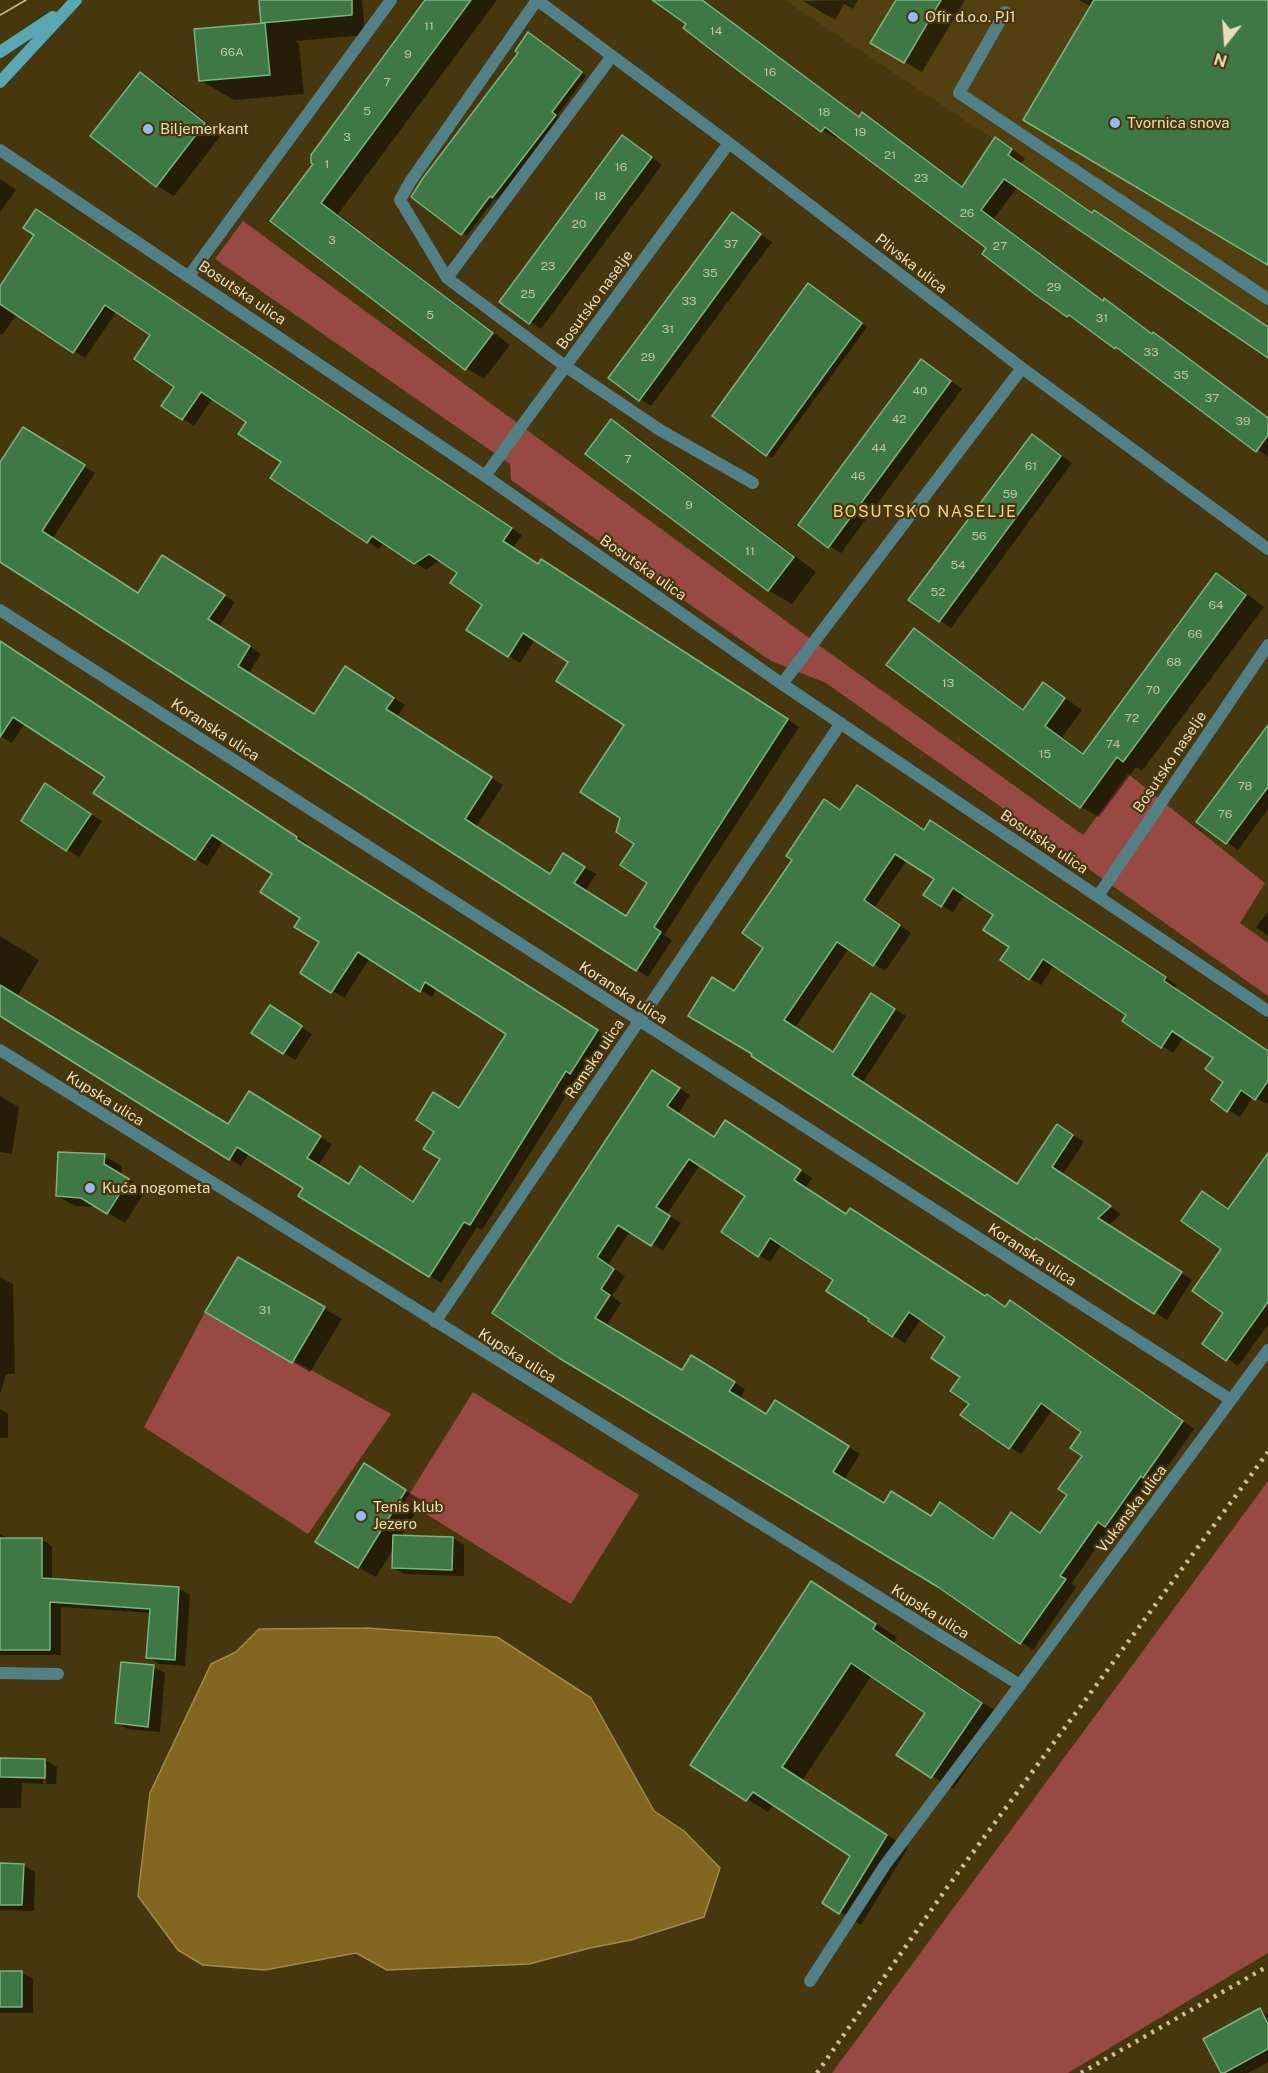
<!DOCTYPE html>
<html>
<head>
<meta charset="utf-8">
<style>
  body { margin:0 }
  #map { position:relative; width:1268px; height:2073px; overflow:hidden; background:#47370f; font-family:"Public Sans",sans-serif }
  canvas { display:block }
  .north { position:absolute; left:1196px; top:12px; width:60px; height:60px; -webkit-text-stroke:4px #47370f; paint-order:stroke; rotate:197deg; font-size:16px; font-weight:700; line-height:24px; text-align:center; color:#ecdcb8 }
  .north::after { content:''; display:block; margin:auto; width:21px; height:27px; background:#ecdcb8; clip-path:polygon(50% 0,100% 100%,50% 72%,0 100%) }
</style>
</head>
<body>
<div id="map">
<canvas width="1268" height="2073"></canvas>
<div class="north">N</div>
</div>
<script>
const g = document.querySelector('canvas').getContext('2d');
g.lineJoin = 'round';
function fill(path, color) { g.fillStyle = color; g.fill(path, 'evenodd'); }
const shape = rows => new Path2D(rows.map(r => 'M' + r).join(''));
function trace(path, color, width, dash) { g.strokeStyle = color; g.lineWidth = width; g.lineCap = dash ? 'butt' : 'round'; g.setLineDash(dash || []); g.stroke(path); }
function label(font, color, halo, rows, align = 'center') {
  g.font = font + ' "Public Sans",sans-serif'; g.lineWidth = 4.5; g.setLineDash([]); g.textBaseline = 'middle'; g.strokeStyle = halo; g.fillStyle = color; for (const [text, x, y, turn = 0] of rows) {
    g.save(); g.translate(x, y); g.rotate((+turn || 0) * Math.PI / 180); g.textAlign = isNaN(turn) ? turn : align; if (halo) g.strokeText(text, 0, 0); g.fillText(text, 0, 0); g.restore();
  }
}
fill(shape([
  [784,0,1268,0,1268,358,1001,177,991,181,973,170,993,139]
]), '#524011');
fill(shape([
  [243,221,831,654,1083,835,1128,774,1265,883,1240,923,1268,943,1268,996,826,683,771,661,511,480,510,464,215,259],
  [205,1312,391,1414,308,1534,144,1427],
  [473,1392,639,1495,571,1604,405,1501],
  [1268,1481,1268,1953,1068,2073,832,2073]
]), '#974942');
const water = shape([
  [366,1628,497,1637,591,1698,654,1811,684,1831,720,1868,704,1917,631,1940,590,1948,529,1964,387,1970,356,1953,265,1970,203,1965,178,1950,138,1896,150,1793,211,1664,236,1652,259,1629,366,1628]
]);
fill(water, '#826620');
trace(water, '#a2894e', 1.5);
fill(shape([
  [260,0,362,0,365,35,295,41,299,44,304,94,234,100,200,80,196,31,266,24,262,22],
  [427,0,497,0,338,214,510,345,484,379,466,368,272,220,315,164],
  [655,0,702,0,860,118,863,114,876,122,963,187,1009,147,1025,158,1021,164,1093,214,1268,327,1268,357,1018,187,994,218,1104,301,1118,308,1153,334,1167,342,1268,418,1268,457,1129,355,1068,316,988,248,838,135,836,138,822,130,685,28,688,24],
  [858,0,853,9,844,4,835,20,803,1],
  [897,0,965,0,922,72,872,43],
  [1079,0,1268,0,1268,263,1091,7],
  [534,37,586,76,557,116,560,119,498,200,495,198,467,236,462,233],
  [140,74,158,84,222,134,174,196,156,185],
  [634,144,662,165,541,329,501,301],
  [0,179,16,190,0,212],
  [732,214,772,242,651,406,640,399],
  [48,217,522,535,513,548,539,566,553,568,799,727,664,935,672,940,648,977,0,561,0,465,23,429,95,473,53,538,139,594,174,564,235,602,219,627,261,654,249,673,315,716,357,675,405,705,397,717,503,785,476,827,551,875,575,862,596,874,585,891,627,918,649,883,636,844,622,818,627,725,570,662,535,639,520,663,468,629,484,605,459,573,440,560,426,570,384,542,379,549,272,478,283,461,248,422,213,398,194,426,163,406,176,386,152,334,117,311,85,358,17,314,2,335,0,334,0,289],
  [814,288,867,327,772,458,767,455],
  [922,361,962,389,841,553,829,546],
  [611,421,635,435,816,572,792,604,768,590],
  [1032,436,1072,463,951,628,911,600],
  [1217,575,1235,585,1264,607,1142,771,1136,767,1099,817,1081,807,914,630,932,641,1025,710,1043,684,1061,695,1082,710,1062,737,1085,754],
  [0,641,308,844,306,846,609,1038,582,1079,578,1077,482,1230,477,1227,441,1283,300,1196,305,1187,249,1153,241,1166,0,1014,0,936,39,960,17,997,229,1126,261,1099,332,1144,318,1166,349,1186,414,1203,442,1159,460,1110,508,1033,437,988,432,997,370,958,344,998,302,972,321,942,302,917,274,874,223,841,207,866,196,859,107,776,25,723,12,743,0,736],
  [1268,727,1268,809,1238,850,1198,822],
  [57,792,102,821,79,857,23,821],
  [841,811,925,831,942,829,1177,985,1174,989,1268,1052,1268,1104,1253,1097,1240,1117,1213,1100,1225,1081,1215,1057,1184,1037,1173,1053,1162,1046,1128,1015,1054,965,1041,985,1030,979,1011,947,995,914,965,894,953,912,942,906,936,879,907,860,874,908,911,933,885,971,849,948,795,1028,834,1053,883,1002,906,1016,863,1082,1018,1185,1069,1132,1084,1142,1062,1175,1121,1214,1108,1226,1192,1280,1167,1320,1048,1244,1047,1246,1036,1239,753,1056,740,996],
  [1268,912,1268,936,1256,927],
  [282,1014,312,1034,295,1060,253,1033],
  [664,1078,690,1095,678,1114,715,1138,737,1129,812,1178,805,1188,847,1216,986,1298,1006,1308,1011,1302,1022,1309,1194,1429,1156,1483,1153,1481,1117,1532,1110,1528,1071,1584,1076,1587,1033,1650,939,1586,494,1313],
  [700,1165,747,1196,759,1255,770,1262,782,1244,835,1279,871,1318,870,1321,905,1343,921,1319,947,1337,971,1403,1010,1447,1021,1454,1052,1410,1083,1432,1084,1455,1069,1495,1041,1534,1023,1521,994,1540,941,1504,932,1518,884,1505,844,1480,860,1454,787,1409,767,1416,740,1399,745,1389,703,1363,682,1372,606,1326,621,1303,612,1296,625,1276,608,1265,630,1231,663,1251,681,1223,667,1214],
  [0,1096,19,1107,12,1154,0,1152],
  [1268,1155,1268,1325,1238,1366,1204,1343,1225,1313,1224,1249,1229,1210],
  [104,1156,122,1166,121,1175,146,1190,125,1223,98,1207,75,1206,57,1196],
  [238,1259,342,1319,310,1372,207,1312],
  [0,1277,13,1284,15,1374,6,1374,0,1394],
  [0,1409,8,1414,8,1438,0,1438],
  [382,1476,423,1501,401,1537,453,1538,464,1545,464,1576,405,1574,394,1568,394,1548,376,1577,358,1567],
  [0,1534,11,1540,41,1539,52,1546,52,1580,179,1589,190,1595,185,1666,159,1664,148,1657,151,1613,61,1607,61,1655,0,1655],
  [812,1583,897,1637,894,1642,1003,1716,953,1789,898,1754,927,1712,872,1675,802,1781,908,1848,861,1925,824,1902,852,1855,774,1804,768,1812,692,1764],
  [153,1667,165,1673,160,1732,128,1729,116,1723],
  [0,1759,45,1760,57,1767,56,1784,46,1784,47,1765,44,1765,43,1784,22,1783,21,1808,0,1808],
  [0,1864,23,1865,35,1872,34,1911,0,1910],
  [0,1973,22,1973,33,1979,33,2013,0,2013],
  [1260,2010,1268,2015,1268,2062,1248,2073,1222,2073]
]), '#0007');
const building = shape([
  [259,0,352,0,352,15,261,23,259,0],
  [425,0,471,0,321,203,493,333,465,370,270,221,313,164,311,163,311,155,425,0],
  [652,0,702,0,859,117,862,112,962,187,995,137,1012,149,1008,155,1092,213,1094,210,1268,327,1268,358,1004,179,981,210,1072,278,1103,301,1104,298,1152,334,1153,332,1268,418,1268,435,1256,452,1116,347,1115,349,1069,315,1067,317,1036,295,982,254,986,248,825,127,821,132,748,78,683,28,686,24,652,0],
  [896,0,941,0,904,63,870,43,896,0],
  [1094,0,1268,0,1268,265,1023,120,1094,0],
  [265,23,270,75,199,81,194,29,265,23],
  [528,32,582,72,552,112,556,115,492,198,490,196,461,235,411,197,423,178,518,53,515,51,528,32],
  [140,72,205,123,156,187,90,136,140,72],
  [622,135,652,157,529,324,499,302,622,135],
  [36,209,512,528,503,541,538,564,541,559,788,719,654,927,661,932,636,971,0,562,0,462,23,427,85,465,42,531,138,593,162,555,225,595,208,619,250,646,238,666,314,714,345,666,394,698,386,709,492,777,465,819,550,874,563,853,585,867,574,883,626,916,647,883,620,865,634,844,616,832,620,818,580,792,624,725,556,681,568,662,523,633,508,657,466,630,482,605,450,583,457,573,429,554,414,564,372,536,367,543,270,478,281,462,238,434,246,422,201,392,182,420,161,406,174,387,134,359,150,335,105,305,73,353,0,304,0,286,34,235,23,228,36,209],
  [732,212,761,234,639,401,608,378,732,212],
  [808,283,862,323,766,456,712,416,808,283],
  [921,359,951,381,828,548,798,525,921,359],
  [611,419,794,557,768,591,585,454,611,419],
  [1032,434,1061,456,939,622,908,600,1032,434],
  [1216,573,1246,595,1123,762,1117,757,1080,808,886,665,914,628,1023,710,1043,682,1065,698,1045,726,1083,754,1216,573],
  [0,641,297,837,296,839,598,1030,570,1074,566,1071,470,1225,464,1222,429,1277,298,1196,303,1188,237,1147,229,1160,0,1016,0,985,228,1124,249,1091,321,1136,307,1158,349,1184,360,1166,413,1202,440,1159,423,1149,434,1132,416,1120,433,1092,459,1108,506,1034,425,982,420,992,358,952,331,993,300,973,319,942,294,927,300,918,260,892,272,874,212,835,195,860,93,793,105,777,13,717,0,737,0,641],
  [1268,725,1268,787,1226,844,1196,822,1268,725],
  [45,783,91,814,66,851,21,821,45,783],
  [857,785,924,830,930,820,1166,977,1164,981,1268,1051,1268,1081,1255,1100,1241,1090,1227,1112,1211,1100,1223,1082,1205,1069,1213,1058,1172,1031,1161,1048,1122,1021,1126,1015,1043,959,1029,980,1000,960,1009,947,983,930,993,915,953,888,941,907,923,895,934,879,895,854,864,900,900,925,873,966,837,942,784,1020,833,1052,871,993,895,1009,852,1075,1017,1184,1057,1124,1073,1135,1052,1167,1111,1206,1098,1218,1182,1272,1154,1314,1036,1238,1035,1240,751,1056,752,1054,688,1016,712,977,734,991,763,948,742,933,792,860,786,856,824,799,840,810,857,785],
  [270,1005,302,1026,283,1054,251,1033,270,1005],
  [652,1070,680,1088,667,1106,714,1137,725,1120,801,1170,794,1180,846,1214,850,1208,985,1296,987,1294,1005,1307,1010,1300,1183,1421,1143,1478,1141,1476,1105,1527,1098,1522,1060,1576,1066,1579,1020,1644,938,1587,559,1358,492,1313,652,1070],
  [689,1159,745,1196,721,1232,758,1257,770,1238,833,1280,826,1291,869,1319,868,1321,892,1337,909,1312,945,1337,931,1358,960,1377,950,1391,969,1404,960,1415,1009,1449,1041,1403,1081,1432,1070,1448,1082,1456,1058,1489,1067,1495,1040,1533,1011,1512,993,1539,940,1502,931,1516,891,1491,884,1503,833,1472,849,1446,775,1400,766,1414,729,1391,735,1382,691,1355,682,1370,595,1318,610,1295,601,1289,614,1269,597,1257,618,1225,651,1246,670,1216,656,1207,689,1159],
  [58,1152,105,1154,104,1164,129,1179,107,1214,81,1198,56,1196,58,1152],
  [1268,1153,1268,1302,1226,1361,1202,1344,1223,1313,1192,1291,1221,1249,1181,1221,1202,1191,1228,1209,1268,1153],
  [238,1257,325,1307,292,1363,205,1312,238,1257],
  [364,1463,406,1490,358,1568,315,1542,364,1463],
  [393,1535,453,1537,452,1570,392,1568,393,1535],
  [0,1538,42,1538,42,1578,179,1587,175,1660,146,1658,150,1609,50,1602,50,1650,0,1650,0,1538],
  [811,1581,876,1624,873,1629,982,1703,931,1778,896,1755,925,1713,851,1663,782,1767,887,1835,839,1914,822,1903,850,1856,753,1792,746,1801,690,1765,811,1581],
  [121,1662,154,1665,148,1727,115,1723,121,1662],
  [0,1758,45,1759,45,1778,0,1777,0,1758],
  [0,1863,24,1864,22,1905,0,1905,0,1863],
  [0,1971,22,1971,22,2007,0,2007,0,1971],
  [1260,2008,1268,2024,1268,2049,1224,2073,1221,2073,1203,2039,1260,2008]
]);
fill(building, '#3e7945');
trace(building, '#78b47e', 1.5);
trace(shape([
  [537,0,410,182,400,200,447,278,565,366,660,430,753,483],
  [1005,12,959,93,1268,299],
  [447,278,612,56],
  [810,1981,885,1865,1020,1685]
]), '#518087', 12);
trace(shape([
  [537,0,729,143,1022,368,1268,549],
  [0,150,485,476,782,684,1268,1011],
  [189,276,391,0],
  [485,476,729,143],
  [0,610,1231,1400],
  [782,684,1022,368],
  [1098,896,1268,645],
  [0,1050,1020,1685,1268,1350],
  [435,1322,841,723],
  [0,1673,58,1674]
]), '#518087', 12);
trace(shape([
  [0,52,53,17],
  [0,82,76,0]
]), '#59a7b2', 12);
trace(shape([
  [0,15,26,0]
]), '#cfbf9a', 1.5);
trace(shape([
  [817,2073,946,1889,1268,1452],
  [1081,2073,1268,1966]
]), '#cfbf9a', 4.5, [3, 6]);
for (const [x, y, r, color] of [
  [913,17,6,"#98b5fd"],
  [1115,123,6,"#98b5fd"],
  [148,129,6,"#98b5fd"],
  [90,1188,6,"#98b5fd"],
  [361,1516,6,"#98b5fd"]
]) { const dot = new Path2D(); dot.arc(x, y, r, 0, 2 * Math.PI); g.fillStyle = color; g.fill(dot); trace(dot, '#47370f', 2); }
label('12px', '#c0c39b', null, [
  ["11",429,26],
  ["14",716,31],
  ["66A",232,52],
  ["9",408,54],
  ["16",770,72],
  ["7",387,82],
  ["5",367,111],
  ["18",824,112],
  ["19",860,132],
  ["3",347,137],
  ["21",890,155],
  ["1",327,164],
  ["16",621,167],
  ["23",921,178],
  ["18",600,196],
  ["26",967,213],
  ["20",579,224],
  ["3",332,240],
  ["37",731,244],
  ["27",1000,246],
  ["23",548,266],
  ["35",710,273],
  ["29",1054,287],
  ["25",528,294],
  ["33",689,301],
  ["5",430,315],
  ["31",1102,318],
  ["31",668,329],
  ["33",1151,352],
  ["29",648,357],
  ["35",1181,375],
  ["40",920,391],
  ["37",1212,398],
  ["42",899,419],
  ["39",1243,421],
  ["44",879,448],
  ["7",628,459],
  ["61",1031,466],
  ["46",858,476],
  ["59",1010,494],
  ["9",689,505],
  ["56",979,536],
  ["11",750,551],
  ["54",958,565],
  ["52",938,592],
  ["64",1216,605],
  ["66",1195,634],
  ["68",1174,662],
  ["13",948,683],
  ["70",1153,690],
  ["72",1132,718],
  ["74",1113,744],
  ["15",1045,754],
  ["78",1245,786],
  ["76",1225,814],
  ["31",265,1310]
]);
label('15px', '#ecdcb8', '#47370f', [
  ["Ofir d.o.o. PJ1",925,17],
  ["Tvornica snova",1127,123],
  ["Biljemerkant",160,129],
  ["Kuća nogometa",102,1188],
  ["Tenis klub",373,1507],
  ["Jezero",373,1524]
], 'left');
label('15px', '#ecdcb8', '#47370f', [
  ["Plivska ulica",911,264,38],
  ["Bosutska ulica",242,293,34],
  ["Bosutsko naselje",595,300,-54],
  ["Bosutska ulica",643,568,35],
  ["Koranska ulica",215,730,33],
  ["Bosutsko naselje",1170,762,-56],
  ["Bosutska ulica",1044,842,34],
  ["Koranska ulica",623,993,33],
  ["Ramska ulica",595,1059,-56],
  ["Kupska ulica",105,1099,32],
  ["Koranska ulica",1032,1255,33],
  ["Kupska ulica",517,1356,32],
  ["Vukanska ulica",1132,1509,-53],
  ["Kupska ulica",930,1612,32]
]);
g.letterSpacing = '1.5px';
label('16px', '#f3d287', '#47370f', [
  ["BOSUTSKO NASELJE",925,512]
]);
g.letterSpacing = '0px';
</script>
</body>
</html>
